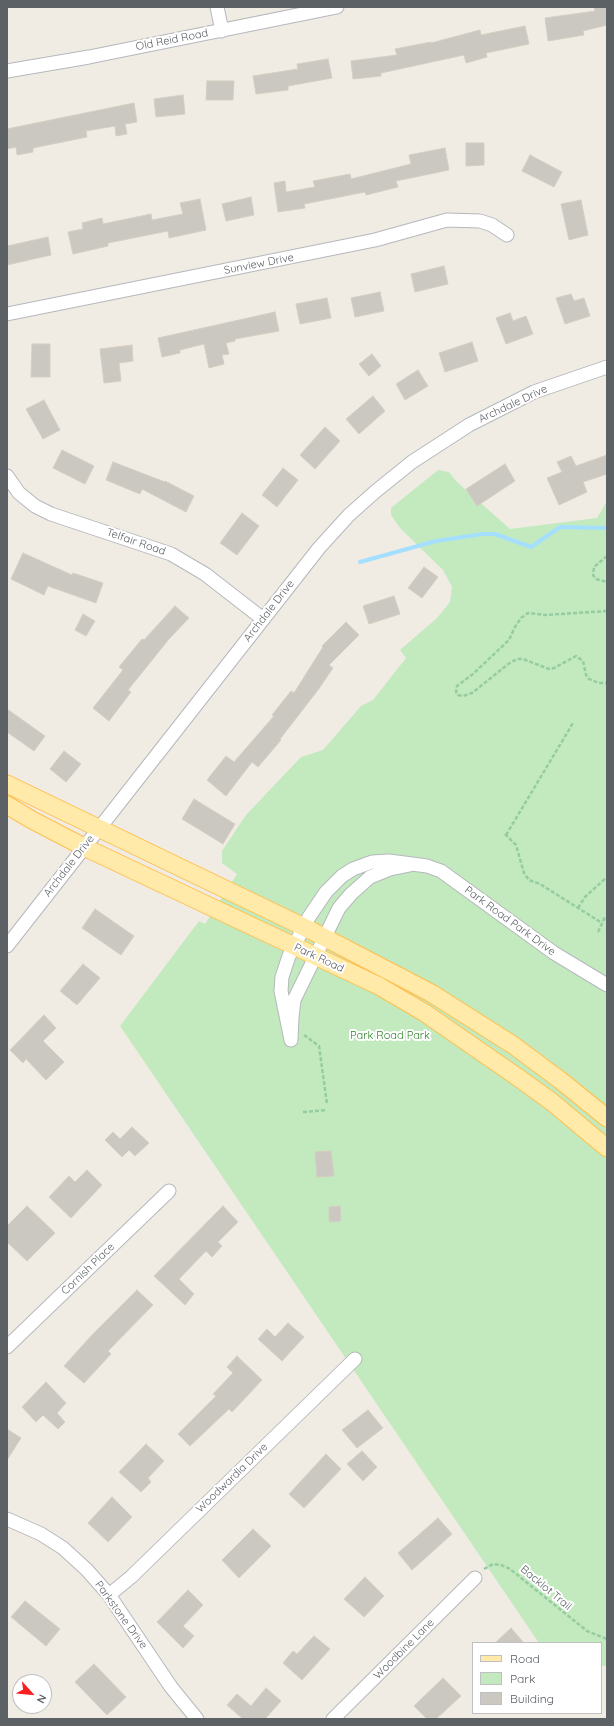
<!DOCTYPE html>
<html>
<head>
<meta charset="utf-8">
<style>
  body { margin:0 }
  #map { position:relative; width:614px; height:1726px; overflow:hidden; background:#f0ece4; font-family:Quicksand,sans-serif }
  canvas { display:block }
  .frame { position:absolute; inset:0; border:8px solid #5c6166; pointer-events:none }
  .legend { position:absolute; left:472px; top:1642px; width:130px; height:72px; box-sizing:border-box; background:#fff; border:1px solid #bec0c2; margin:0; padding:5px 7px; list-style:none; font-size:12px; color:#5c6166 }
  .legend li { display:flex; align-items:center; gap:8px; height:20px }
  .legend b { width:20px; border:1px solid #bec0c2 }
  .north { position:absolute; left:12px; top:1674px; width:40px; height:40px; box-sizing:border-box; background:#fff; border:1px solid #bec0c2; border-radius:50%; rotate:117deg; font-size:11px; font-weight:700; line-height:16px; text-align:center; color:#5c6166 }
  .north::after { content:''; display:block; margin:auto; width:14px; height:18px; background:#fa2021; clip-path:polygon(50% 0,100% 100%,50% 72%,0 100%) }
</style>
</head>
<body>
<div id="map">
<canvas width="614" height="1726"></canvas>
<div class="frame"></div>
<ul class="legend">
<li><b style="height:5px;background:#ffeaaa"></b>Road</li>
<li><b style="height:11px;background:#c2eabe"></b>Park</li>
<li><b style="height:11px;background:#cbc7c1"></b>Building</li>
</ul>
<div class="north">N</div>
</div>
<script>
const g = document.querySelector('canvas').getContext('2d');
g.lineJoin = 'round';
function fill(path, color) { g.fillStyle = color; g.fill(path, 'evenodd'); }
const shape = rows => new Path2D(rows.map(r => 'M' + r).join(''));
function trace(path, color, width, dash) { g.strokeStyle = color; g.lineWidth = width; g.lineCap = dash ? 'butt' : 'round'; g.setLineDash(dash || []); g.stroke(path); }
function label(font, color, halo, rows, align = 'center') {
  g.font = font + ' Quicksand,sans-serif'; g.lineWidth = 4; g.setLineDash([]); g.textBaseline = 'middle'; g.strokeStyle = halo; g.fillStyle = color; for (const [text, x, y, turn = 0] of rows) {
    g.save(); g.translate(x, y); g.rotate((+turn || 0) * Math.PI / 180); g.textAlign = isNaN(turn) ? turn : align; if (halo) g.strokeText(text, 0, 0); g.fillText(text, 0, 0); g.restore();
  }
}
fill(shape([
  [438,470,449,472,456,481,510,529,597,518,607,501,607,1666,601,1666,601,1643,539,1643,120,1026,199,921,205,924,237,874,222,863,222,851,246,815,301,757,323,750,361,706,373,700,406,658,400,650,437,618,450,602,452,587,443,570,400,528,391,515,391,508]
]), '#c2eabe');
trace(shape([
  [360,562,436,541,483,534,495,534,531,547,560,527,607,528]
]), '#a5dfff', 4);
const building = shape([
  [594,7,607,7,607,25,583,31,584,35,548,41,545,18,595,11,594,7],
  [525,26,529,44,486,53,487,57,466,63,464,55,381,73,381,76,353,79,351,61,397,55,395,49,431,42,431,43,480,30,481,35,525,26],
  [328,59,332,78,288,86,288,90,256,94,253,76,298,69,297,64,328,59],
  [207,81,234,81,233,100,206,100,207,81],
  [183,95,185,114,156,117,154,99,183,95],
  [134,103,137,122,125,124,127,134,116,136,115,126,86,131,87,137,33,148,33,152,17,155,16,147,7,149,7,129,134,103],
  [466,143,484,143,484,165,466,166,466,143],
  [445,148,449,170,396,181,398,187,366,195,365,192,304,204,305,208,278,212,274,183,285,181,286,192,315,187,313,181,350,174,351,179,411,164,409,155,445,148],
  [530,155,562,172,554,187,522,171,530,155],
  [251,197,254,215,226,221,222,204,251,197],
  [200,199,206,230,169,238,168,231,108,243,108,246,73,254,68,232,83,229,82,223,102,218,103,224,151,214,152,220,183,214,180,203,200,199],
  [581,200,588,235,569,240,561,204,581,200],
  [48,237,51,255,7,265,7,246,48,237],
  [444,266,448,284,415,292,411,274,444,266],
  [380,292,384,311,355,317,351,298,380,292],
  [571,294,574,301,584,298,590,316,565,324,556,298,571,294],
  [327,298,331,318,300,324,296,304,327,298],
  [275,312,279,331,235,339,235,341,226,343,229,354,222,355,224,364,209,368,204,344,180,350,180,353,162,357,158,338,275,312],
  [510,313,513,321,526,316,533,334,506,344,496,318,510,313],
  [472,342,478,361,445,372,439,353,472,342],
  [32,344,50,344,50,377,31,377,32,344],
  [132,345,133,361,119,363,121,381,104,383,100,349,132,345],
  [372,354,381,366,369,376,359,364,372,354],
  [418,370,428,386,405,400,396,384,418,370],
  [373,396,385,411,359,434,346,419,373,396],
  [44,400,60,430,43,439,26,409,44,400],
  [325,427,340,441,315,469,300,455,325,427],
  [62,450,94,466,85,484,53,468,62,450],
  [607,455,607,474,583,482,587,492,559,505,547,478,562,472,557,462,571,456,576,466,607,455],
  [113,462,165,482,165,481,194,496,186,512,142,489,140,494,106,480,113,462],
  [505,464,515,481,477,506,466,489,505,464],
  [283,468,298,480,277,507,262,495,283,468],
  [242,513,259,526,237,555,220,543,242,513],
  [23,553,72,575,73,573,103,583,96,603,48,586,44,595,11,579,23,553],
  [424,567,438,577,422,598,408,588,424,567],
  [394,596,400,614,369,624,363,606,394,596],
  [175,606,189,618,169,639,128,690,131,692,109,721,93,708,123,670,119,667,142,639,144,640,175,606],
  [83,614,95,621,86,636,75,630,83,614],
  [346,622,359,635,329,665,333,668,318,690,280,739,281,740,258,767,252,762,226,796,207,780,226,756,234,762,274,716,272,715,291,691,294,693,323,647,322,646,346,622],
  [7,709,45,736,34,751,7,732,7,709],
  [64,751,81,764,66,782,50,769,64,751],
  [194,799,235,824,223,844,182,819,194,799],
  [95,909,134,936,121,955,82,928,95,909],
  [83,964,100,978,77,1005,60,991,83,964],
  [44,1015,56,1028,43,1041,64,1062,46,1080,26,1059,23,1063,10,1050,44,1015],
  [132,1127,149,1143,135,1156,129,1150,122,1157,105,1140,113,1132,120,1139,132,1127],
  [331,1151,334,1176,317,1177,315,1152,331,1151],
  [87,1170,102,1185,71,1218,49,1197,69,1176,75,1182,87,1170],
  [27,1206,55,1233,27,1261,7,1242,7,1226,27,1206],
  [223,1206,238,1222,218,1242,222,1246,212,1257,206,1251,179,1279,194,1294,185,1305,154,1276,223,1206],
  [340,1206,341,1221,329,1222,329,1207,340,1206],
  [137,1290,153,1305,108,1351,111,1354,84,1383,64,1366,91,1336,137,1290],
  [288,1323,304,1337,282,1361,258,1339,267,1329,275,1337,288,1323],
  [237,1356,262,1380,232,1412,229,1409,190,1446,178,1434,216,1396,213,1394,233,1373,227,1367,237,1356],
  [46,1382,66,1403,57,1413,65,1422,58,1429,43,1415,36,1422,22,1407,46,1382],
  [368,1410,383,1428,357,1448,342,1430,368,1410],
  [7,1429,21,1438,7,1460,7,1429],
  [146,1444,164,1461,148,1478,151,1482,141,1492,119,1472,146,1444],
  [362,1451,377,1467,363,1481,347,1464,362,1451],
  [326,1454,341,1469,304,1508,289,1494,326,1454],
  [112,1497,132,1517,108,1542,88,1523,112,1497],
  [438,1518,452,1534,412,1570,398,1553,438,1518],
  [253,1529,271,1546,239,1578,222,1560,253,1529],
  [365,1577,384,1596,364,1617,344,1599,365,1577],
  [188,1590,203,1605,183,1626,194,1636,183,1648,157,1622,188,1590],
  [25,1601,60,1629,46,1646,11,1617,25,1601],
  [511,1628,524,1643,495,1643,511,1628],
  [314,1636,330,1649,302,1680,283,1663,293,1651,297,1654,314,1636],
  [94,1664,126,1697,107,1715,75,1682,94,1664],
  [443,1678,461,1696,436,1719,427,1719,414,1706,443,1678],
  [266,1688,281,1701,265,1719,243,1719,227,1705,237,1694,251,1706,266,1688]
]);
fill(building, '#cbc7c1');
trace(building, '#d5cec2', 1);
const minor = shape([
  [217,7,222,31],
  [7,71,89,57,337,7],
  [7,314,375,240,447,220,480,221,492,225,507,235],
  [7,476,19,493,35,506,51,514,171,554,205,574,263,619],
  [410,865,390,869,370,877,351,894,339,908,294,1000,292,1017,291,1040,281,991,282,977,289,956,309,917,326,892,342,876,353,869,372,862,389,861,427,866,441,871,554,953,607,985],
  [7,946,319,548,349,515,376,491,412,462,469,425,534,392,607,367],
  [7,1347,169,1191],
  [7,1519,41,1534,63,1548,87,1570,109,1595,171,1687,197,1719],
  [109,1595,131,1577,355,1359],
  [333,1719,475,1578]
]);
const major = shape([
  [7,784,312,931,431,993,513,1045,560,1080,607,1118],
  [7,805,32,820,84,847,379,986,425,1013,516,1076,552,1102,607,1148]
]);
trace(minor, '#b5b8bc', 15);
trace(major, '#ffbf4e', 19);
trace(shape([
  [607,556,594,567,593,575,596,579,607,582],
  [607,611,545,615,528,613,521,618,515,627,509,640,473,674,457,686,456,692,458,695,463,696,472,693,511,662,518,659,523,659,549,669,554,668,576,656,583,661,586,675,589,679,599,683,607,683],
  [505,834,516,845,524,873,529,880,540,884,602,923],
  [506,835,573,723],
  [578,908,585,897,607,877],
  [598,932,605,917],
  [304,1035,319,1046,327,1104],
  [303,1112,327,1110],
  [484,1569,493,1564,501,1565,510,1569,587,1631,607,1639]
]), '#96cca1', 2.5, [4, 2]);
trace(minor, '#fff', 13);
trace(major, '#ffeaaa', 17);
label('11px', '#5c6166', '#fff', [
  ["Old Reid Road",172,40,-11],
  ["Sunview Drive",259,264,-11],
  ["Archdale Drive",513,404,-25],
  ["Telfair Road",136,542,19],
  ["Archdale Drive",269,611,-52],
  ["Archdale Drive",69,866,-52],
  ["Park Road Park Drive",510,921,36],
  ["Park Road",319,958,25],
  ["Cornish Place",88,1269,-44],
  ["Woodwardia Drive",232,1478,-44],
  ["Backlot Trail",546,1588,40],
  ["Parkstone Drive",121,1615,54],
  ["Woodbine Lane",404,1649,-45]
]);
label('11px', '#2f852c', '#fff', [
  ["Park Road Park",390,1036]
]);
</script>
</body>
</html>
